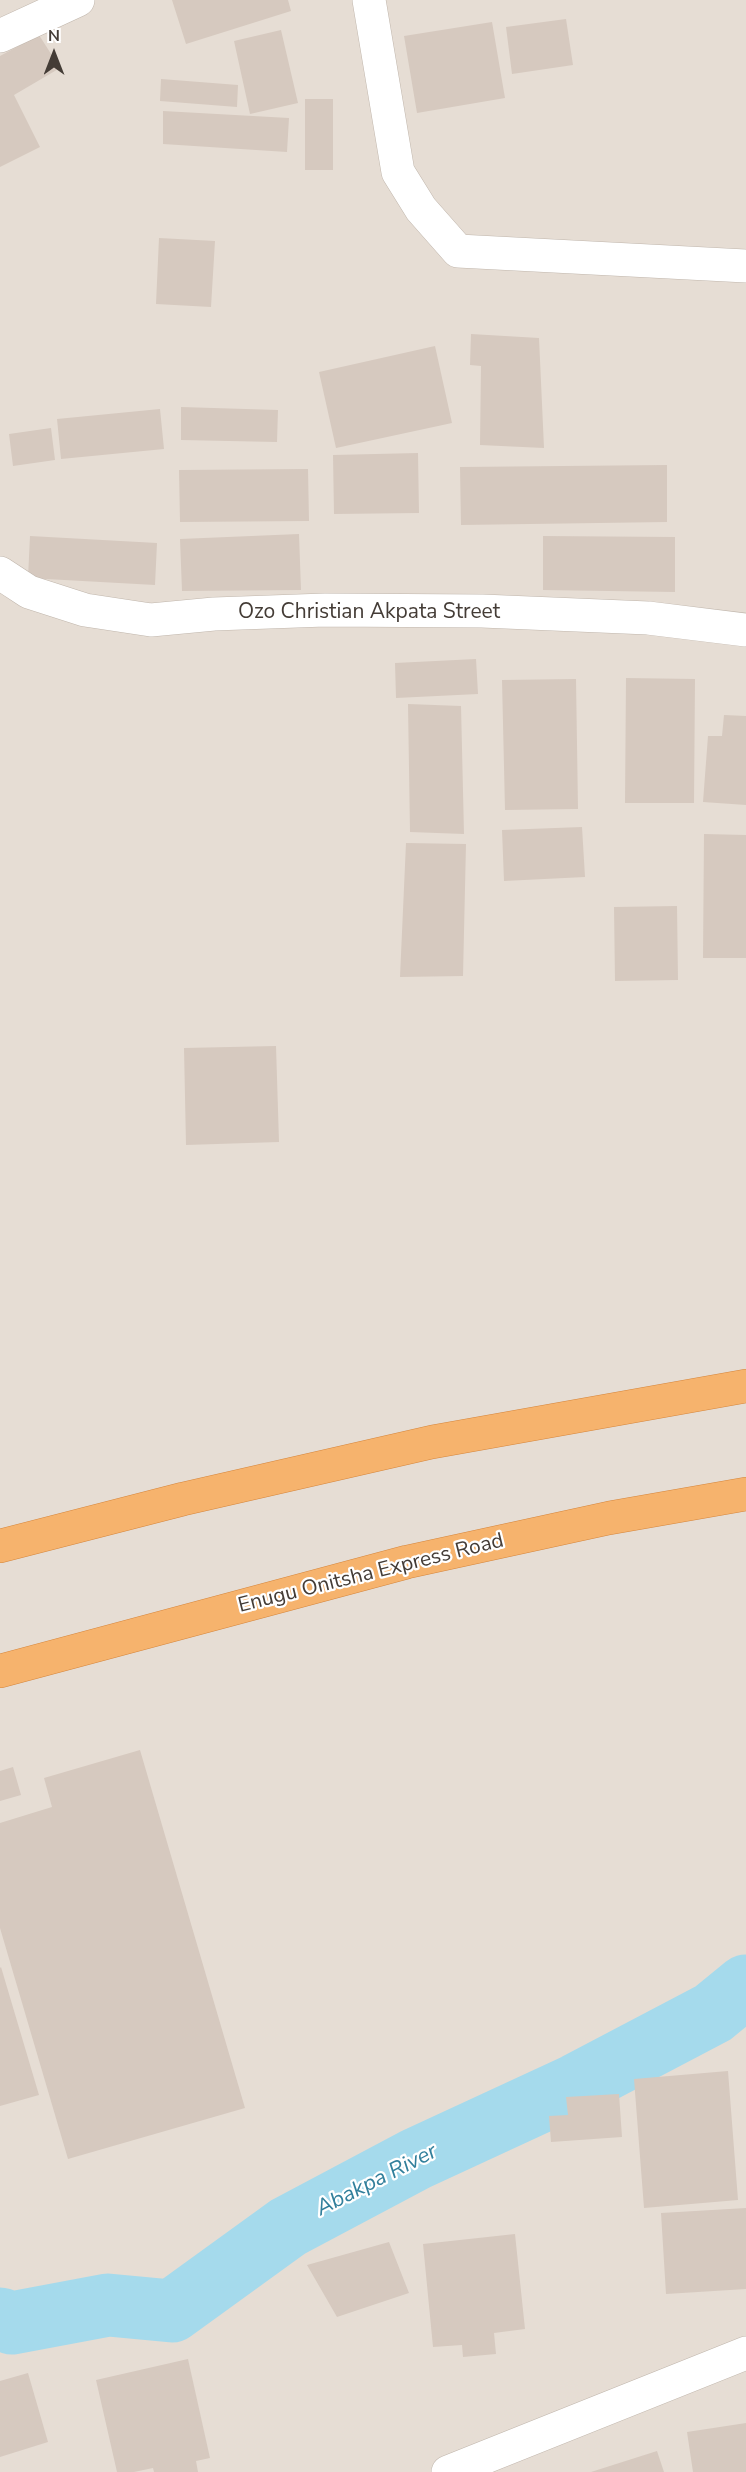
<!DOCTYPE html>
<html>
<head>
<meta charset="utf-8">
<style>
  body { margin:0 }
  #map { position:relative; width:746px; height:2472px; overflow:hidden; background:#f2ece6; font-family:"Nunito Sans",sans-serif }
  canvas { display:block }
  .north { position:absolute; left:24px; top:24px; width:60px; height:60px; -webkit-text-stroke:4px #fff; paint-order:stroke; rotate:0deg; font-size:16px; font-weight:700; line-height:24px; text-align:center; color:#443c36 }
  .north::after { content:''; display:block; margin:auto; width:21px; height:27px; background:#443c36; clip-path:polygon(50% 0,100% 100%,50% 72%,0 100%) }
</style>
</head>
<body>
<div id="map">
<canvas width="746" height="2472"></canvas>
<div class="north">N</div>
</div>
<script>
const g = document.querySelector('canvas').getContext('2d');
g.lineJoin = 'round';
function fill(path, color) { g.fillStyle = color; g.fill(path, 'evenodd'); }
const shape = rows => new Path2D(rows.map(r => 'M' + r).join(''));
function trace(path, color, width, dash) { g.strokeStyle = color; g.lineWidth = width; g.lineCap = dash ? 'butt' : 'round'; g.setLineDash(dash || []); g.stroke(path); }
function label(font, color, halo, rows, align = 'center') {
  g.font = font + ' "Nunito Sans",sans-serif'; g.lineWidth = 4.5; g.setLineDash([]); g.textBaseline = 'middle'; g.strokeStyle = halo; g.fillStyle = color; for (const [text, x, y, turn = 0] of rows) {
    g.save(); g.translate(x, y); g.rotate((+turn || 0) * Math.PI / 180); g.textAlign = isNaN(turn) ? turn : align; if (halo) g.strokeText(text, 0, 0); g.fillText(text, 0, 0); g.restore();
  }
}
fill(shape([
  [0,0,746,0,746,2472,0,2472]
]), '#e6ddd4');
trace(shape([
  [0,2319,12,2323,108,2305,172,2311,288,2227,416,2159,576,2085,713,2013,746,1986]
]), '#a5daec', 63);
fill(shape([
  [172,0,288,0,291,11,186,44],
  [566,19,573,65,512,74,506,27],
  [492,22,505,98,417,113,404,36],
  [281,30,298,103,250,114,234,41],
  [39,35,60,68,14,95,40,147,0,167,0,56],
  [161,79,238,85,237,107,160,101],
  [305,99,333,99,333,170,305,170],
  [163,111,289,118,287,152,163,144],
  [159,238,215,241,211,307,156,304],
  [471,334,539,338,544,448,480,445,481,366,470,365],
  [435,346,452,423,336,448,319,372],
  [181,407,278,410,277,442,181,440],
  [160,409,164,449,61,459,57,419],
  [51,428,55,460,13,466,9,434],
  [418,453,419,513,334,514,333,455],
  [667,465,667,522,461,525,460,467],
  [308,469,309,521,180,522,179,470],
  [299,534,301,590,182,591,180,539],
  [30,536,157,543,155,585,28,578],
  [543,536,675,537,675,592,543,590],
  [476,659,478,694,396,698,395,663],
  [626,678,695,679,694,803,625,803],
  [576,679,578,809,505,810,502,680],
  [408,704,461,706,464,834,410,832],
  [724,715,746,716,746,805,703,802,708,736,722,736],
  [582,827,585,877,504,881,502,830],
  [704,834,746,835,746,958,703,958],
  [406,843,466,844,463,976,400,977],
  [677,906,678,980,615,981,614,907],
  [276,1046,279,1142,186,1145,184,1048],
  [140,1750,245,2108,68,2159,0,1928,0,1823,52,1807,44,1778],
  [13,1767,21,1795,0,1801,0,1771],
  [1,1967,39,2095,0,2106,0,1968],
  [728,2071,738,2200,644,2208,634,2079],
  [619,2094,622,2137,551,2142,549,2116,568,2115,566,2097],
  [746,2208,746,2289,666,2294,661,2213],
  [515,2234,525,2329,494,2333,496,2354,463,2357,462,2345,433,2347,423,2244],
  [389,2242,409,2293,337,2317,307,2265],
  [188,2359,210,2458,196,2461,198,2472,154,2472,153,2468,134,2472,117,2472,96,2380],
  [28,2373,48,2442,0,2457,0,2381],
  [746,2423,746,2472,693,2472,687,2432],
  [657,2451,664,2472,591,2472]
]), '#d6c9bf');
const minor = shape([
  [369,0,398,172,421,209,458,251,746,266],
  [0,36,78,0],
  [0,573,29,592,85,610,151,620,214,614,325,610,482,611,648,618,746,630],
  [448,2472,746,2353]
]);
const highway = shape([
  [0,1546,183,1499,432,1442,746,1386],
  [0,1671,407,1562,609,1518,746,1494]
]);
trace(minor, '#c0b6ac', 34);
trace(highway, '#d5863d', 34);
trace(minor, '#fff', 33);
trace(highway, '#f6b36d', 33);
label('21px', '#443c36', '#fff', [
  ["Ozo Christian Akpata Street",369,613],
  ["Enugu Onitsha Express Road",371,1574,-14]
]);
label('italic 22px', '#317f9b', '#fff', [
  ["Abakpa River",377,2181,-27]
]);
</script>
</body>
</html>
